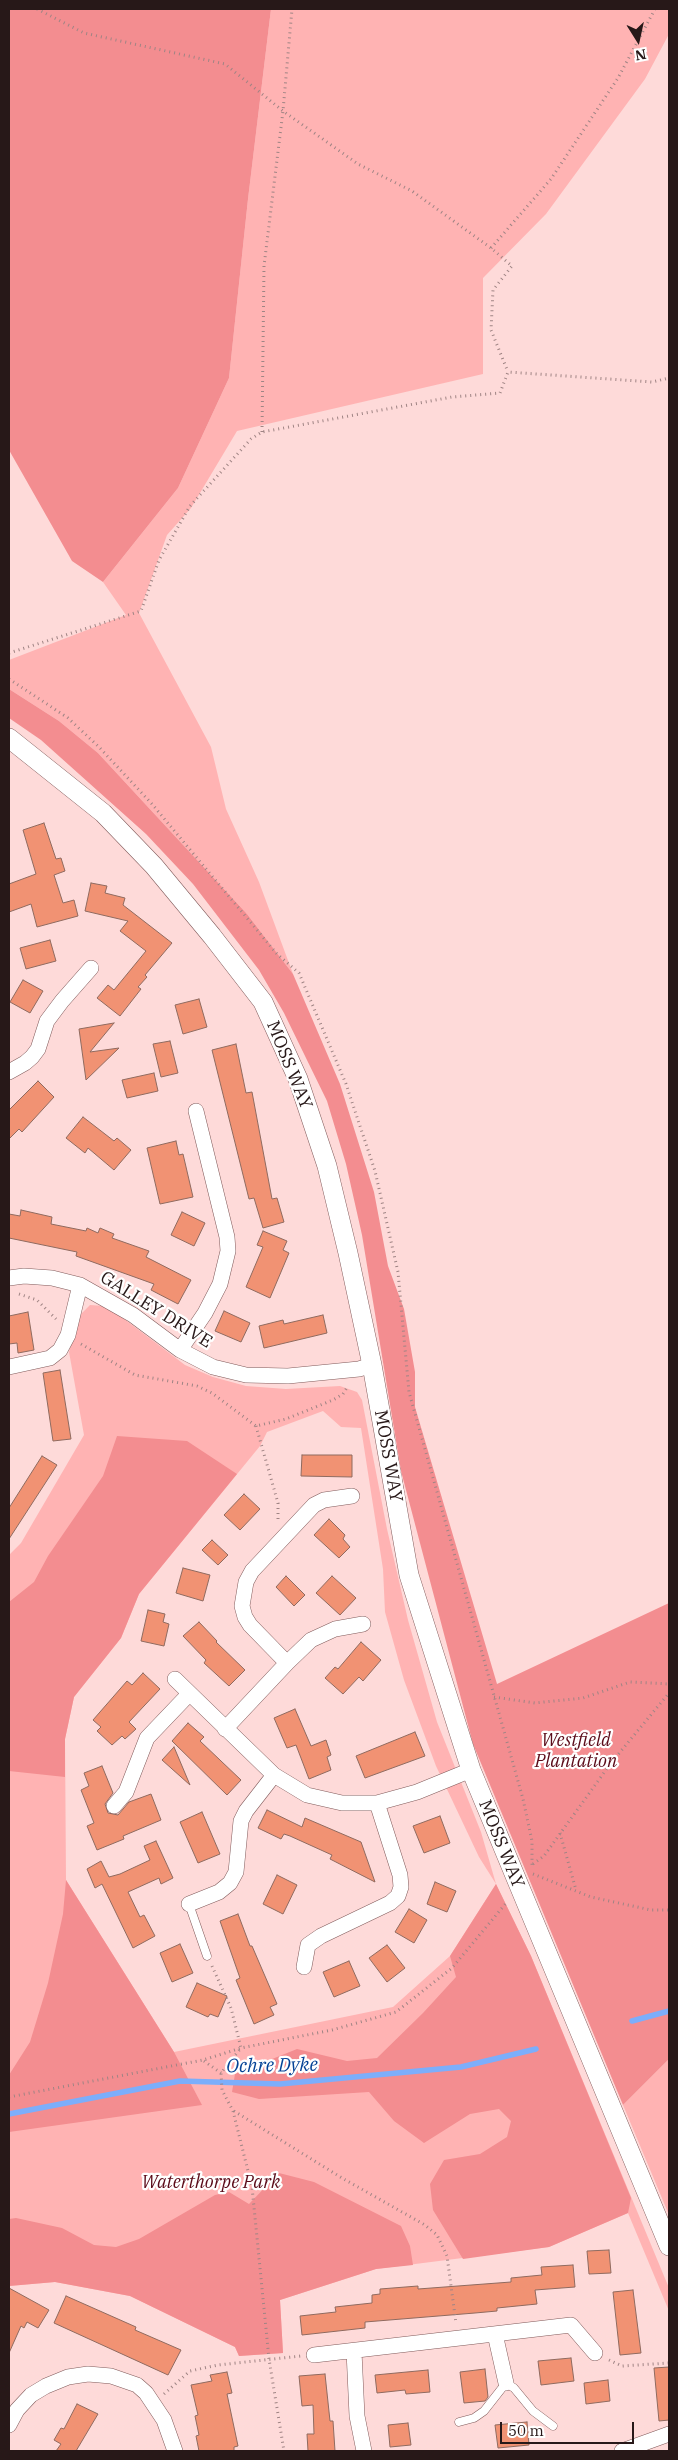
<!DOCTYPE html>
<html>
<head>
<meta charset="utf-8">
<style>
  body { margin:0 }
  #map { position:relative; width:678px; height:2460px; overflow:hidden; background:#fedad9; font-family:"IBM Plex Serif",serif }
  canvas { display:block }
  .frame { position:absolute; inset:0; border:10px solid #271818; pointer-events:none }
  .north { position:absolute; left:613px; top:15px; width:50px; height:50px; -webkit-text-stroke:4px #fff; paint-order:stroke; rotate:170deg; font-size:14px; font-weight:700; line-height:20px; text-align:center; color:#271818 }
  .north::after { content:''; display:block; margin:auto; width:18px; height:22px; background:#271818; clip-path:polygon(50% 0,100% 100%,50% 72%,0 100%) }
  .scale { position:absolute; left:500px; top:2422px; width:134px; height:22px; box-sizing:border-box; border:2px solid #271818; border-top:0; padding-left:6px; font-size:15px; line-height:18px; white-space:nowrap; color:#271818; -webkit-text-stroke:4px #fff; paint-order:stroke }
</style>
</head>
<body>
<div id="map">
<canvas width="678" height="2460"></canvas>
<div class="frame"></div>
<div class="north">N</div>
<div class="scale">50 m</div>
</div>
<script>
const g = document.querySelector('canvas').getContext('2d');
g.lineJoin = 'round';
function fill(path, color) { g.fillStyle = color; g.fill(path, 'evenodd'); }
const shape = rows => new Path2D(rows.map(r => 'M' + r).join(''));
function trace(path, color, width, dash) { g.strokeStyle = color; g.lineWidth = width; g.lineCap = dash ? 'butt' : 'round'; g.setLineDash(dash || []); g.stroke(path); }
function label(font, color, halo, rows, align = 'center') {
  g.font = font + ' "IBM Plex Serif",serif'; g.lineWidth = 4.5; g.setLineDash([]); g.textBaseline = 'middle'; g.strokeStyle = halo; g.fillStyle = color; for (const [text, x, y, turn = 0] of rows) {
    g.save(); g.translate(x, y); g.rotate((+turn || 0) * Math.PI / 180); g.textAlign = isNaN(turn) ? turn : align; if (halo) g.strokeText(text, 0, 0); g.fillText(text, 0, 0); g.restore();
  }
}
fill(shape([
  [271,9,669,9,669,34,645,79,546,214,483,278,483,374,237,431,191,508,167,535,139,613,211,747,226,809,259,882,293,974,247,914,98,753,59,721,9,689,9,660,126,615,103,582,178,488,229,378,248,199],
  [90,1305,104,1306,115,1312,185,1365,213,1377,246,1386,286,1389,340,1386,357,1392,362,1400,387,1529,408,1620,437,1722,481,1832,496,1884,531,1956,669,2288,669,2311,628,2213,549,2247,376,2269,280,2300,283,2353,239,2356,235,2347,130,2296,55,2282,9,2286,9,1555,21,1543,84,1435,69,1352,79,1316],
  [323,1411,341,1427,361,1428,383,1569,385,1612,404,1680,436,1766,479,1857,496,1884,450,1956,393,2007,174,2052,66,1880,65,1739,74,1697,121,1638,139,1594,260,1446,267,1432],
  [669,2059,669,2215,623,2105]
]), '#ffb3b3');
fill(shape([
  [9,9,271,9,248,199,229,378,178,488,103,582,72,561,9,450],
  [9,689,59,721,98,753,247,914,293,974,340,1084,374,1192,388,1266,404,1309,415,1372,415,1407,497,1684,669,1603,669,2059,623,2105,473,1744,401,1471,362,1235,346,1164,327,1101,284,1013,259,970,193,884,146,834,41,740,9,718],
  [117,1436,187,1441,237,1474,139,1594,121,1638,74,1697,65,1739,65,1777,9,1771,9,1602,34,1582,48,1556,103,1476],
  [66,1880,174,2052,202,2105,9,2132,9,2075,30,2042,48,1983,63,1914],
  [496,1884,531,1956,631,2198,628,2213,549,2247,463,2259,433,2210,430,2184,444,2160,480,2154,507,2137,511,2121,499,2109,470,2114,424,2143,394,2121,369,2092,259,2099,232,2092,235,2074,297,2049,347,2061,377,2058,423,2013,456,1977,450,1956],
  [279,2173,314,2182,401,2226,410,2246,413,2265,376,2269,280,2300,283,2353,239,2356,235,2347,130,2296,55,2282,9,2286,9,2219,16,2218,62,2228,94,2245,116,2247,139,2239,215,2195,229,2192,249,2204]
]), '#f38d90');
trace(shape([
  [632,2021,669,2011],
  [9,2114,180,2081,280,2084,461,2067,536,2049]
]), '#7caefb', 5.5);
const building = shape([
  [44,823,56,859,61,858,65,871,54,875,63,903,74,900,78,916,37,927,31,904,9,912,9,884,36,874,23,830,44,823],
  [91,883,107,886,105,893,125,898,123,905,172,943,145,975,147,977,138,987,141,989,120,1016,97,998,108,985,114,990,146,951,120,931,128,921,85,911,91,883],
  [50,940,56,961,26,969,20,948,50,940],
  [23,980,43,991,30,1013,10,1002,23,980],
  [199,999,207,1027,183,1034,175,1005,199,999],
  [114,1023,90,1052,119,1048,86,1080,79,1029,114,1023],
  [170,1041,178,1073,161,1077,153,1044,170,1041],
  [236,1044,246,1093,252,1092,272,1199,277,1198,284,1222,263,1228,254,1198,249,1199,212,1050,236,1044],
  [154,1073,158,1091,127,1098,122,1080,154,1073],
  [38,1081,54,1097,22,1132,19,1129,9,1139,9,1110,38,1081],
  [83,1117,114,1141,117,1138,131,1150,114,1170,88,1148,85,1153,66,1138,83,1117],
  [176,1141,179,1155,183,1154,193,1197,160,1204,147,1148,176,1141],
  [21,1210,52,1217,51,1224,86,1231,87,1228,98,1233,100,1228,114,1234,112,1238,149,1251,146,1257,191,1280,178,1304,151,1290,154,1284,76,1256,77,1252,9,1238,9,1214,20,1216,21,1210],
  [182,1212,205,1223,194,1246,171,1235,182,1212],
  [263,1231,287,1241,283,1250,289,1253,270,1298,246,1287,263,1247,257,1245,263,1231],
  [224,1311,250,1323,241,1342,215,1331,224,1311],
  [28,1312,34,1350,18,1353,17,1343,9,1344,9,1316,28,1312],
  [323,1315,327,1333,264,1348,259,1326,283,1320,284,1324,323,1315],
  [60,1370,71,1439,53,1441,43,1373,60,1370],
  [302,1455,352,1455,352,1477,301,1476,302,1455],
  [42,1456,57,1465,9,1539,9,1508,42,1456],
  [244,1494,260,1509,240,1530,224,1515,244,1494],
  [329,1519,345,1535,343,1539,350,1547,339,1558,314,1535,329,1519],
  [212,1540,228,1555,218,1565,202,1550,212,1540],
  [183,1568,210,1575,203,1601,176,1593,183,1568],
  [286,1576,305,1595,294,1606,276,1587,286,1576],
  [332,1576,356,1598,340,1615,316,1593,332,1576],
  [148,1610,165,1614,163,1622,169,1624,164,1646,141,1641,148,1610],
  [199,1622,217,1641,216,1642,245,1670,229,1686,204,1663,206,1660,183,1636,199,1622],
  [361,1642,381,1660,363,1681,359,1677,343,1694,325,1678,335,1667,338,1669,361,1642],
  [143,1673,160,1689,129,1722,136,1729,125,1739,122,1736,112,1745,97,1731,101,1727,93,1720,127,1681,132,1685,143,1673],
  [295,1709,311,1746,326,1740,331,1755,327,1757,331,1770,309,1779,296,1745,287,1748,274,1718,295,1709],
  [188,1723,204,1737,200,1741,241,1780,227,1795,172,1741,188,1723],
  [415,1732,425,1756,365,1778,356,1756,415,1732],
  [174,1747,190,1785,162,1760,174,1747],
  [102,1766,113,1793,105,1804,108,1813,118,1815,129,1802,151,1794,161,1820,123,1836,124,1839,97,1850,87,1826,94,1823,81,1790,89,1786,84,1773,102,1766],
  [267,1810,302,1827,305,1818,361,1842,375,1882,330,1859,332,1855,290,1836,284,1834,281,1839,258,1828,267,1810],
  [202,1812,220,1854,198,1863,180,1822,202,1812],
  [440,1816,450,1843,424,1853,413,1826,440,1816],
  [156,1841,173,1878,161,1884,159,1878,128,1892,140,1917,144,1915,155,1936,133,1948,102,1884,95,1888,87,1869,101,1861,109,1877,120,1874,150,1860,144,1846,156,1841],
  [277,1875,297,1885,283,1914,263,1904,277,1875],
  [435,1882,456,1891,447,1912,427,1904,435,1882],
  [409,1909,427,1920,414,1943,395,1932,409,1909],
  [238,1914,250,1946,252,1946,277,2004,270,2007,274,2015,254,2024,236,1980,240,1978,220,1921,238,1914],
  [180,1944,193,1973,172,1982,160,1953,180,1944],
  [387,1945,405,1968,387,1982,369,1958,387,1945],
  [349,1961,360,1986,334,1997,323,1972,349,1961],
  [197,1983,227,1996,218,2017,210,2014,208,2017,186,2007,197,1983],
  [609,2250,611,2273,589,2274,587,2251,609,2250],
  [573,2265,575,2287,535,2290,537,2304,497,2308,497,2311,475,2313,365,2322,365,2328,302,2335,300,2316,336,2312,335,2307,372,2303,372,2295,380,2294,380,2289,418,2286,418,2289,511,2282,511,2278,542,2275,541,2267,573,2265],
  [9,2288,49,2310,38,2328,27,2322,24,2328,21,2326,9,2353,9,2288],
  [633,2290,641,2353,620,2355,613,2292,633,2290],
  [66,2296,136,2327,135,2330,181,2350,168,2375,54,2323,66,2296],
  [571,2358,574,2381,541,2385,538,2361,571,2358],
  [669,2367,669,2420,659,2421,654,2368,669,2367],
  [485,2369,488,2397,485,2401,464,2403,460,2372,485,2369],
  [428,2370,430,2392,406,2394,405,2390,377,2393,375,2375,428,2370],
  [227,2372,232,2393,227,2394,238,2446,234,2447,234,2451,199,2451,196,2436,199,2435,195,2416,198,2415,191,2385,212,2381,210,2375,227,2372],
  [325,2374,330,2421,333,2421,335,2451,308,2451,307,2434,314,2434,313,2405,302,2406,299,2376,325,2374],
  [608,2380,610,2401,586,2404,584,2383,608,2380],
  [77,2404,98,2414,76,2451,56,2451,61,2444,54,2440,61,2428,64,2429,77,2404],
  [527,2422,529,2445,498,2448,495,2425,527,2422],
  [408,2423,411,2445,390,2447,388,2425,408,2423]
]);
fill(building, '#f19273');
trace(building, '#8f6a5f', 1);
const service = shape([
  [189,1904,207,1956],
  [459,2422,474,2418,484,2411,506,2383,514,2388,533,2411,553,2426]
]);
const minor = shape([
  [9,1072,25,1063,32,1057,38,1049,47,1021,62,1001,91,968],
  [9,1278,24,1276,52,1278,80,1285,133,1315,180,1350,213,1367,246,1375,288,1376,359,1369,372,1365],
  [180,1350,205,1313,220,1284,228,1251,227,1237,196,1111],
  [9,1367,50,1358,60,1350,68,1335,80,1285],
  [287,1663,250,1625,245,1617,242,1606,246,1582,252,1571,314,1505,324,1500,352,1496],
  [175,1679,274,1775,307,1795,342,1803,377,1803,417,1792,471,1770],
  [225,1729,287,1663,311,1640,335,1629,363,1624],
  [114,1806,126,1792,147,1738,189,1694],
  [189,1904,219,1892,230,1883,236,1872,241,1821,246,1811,274,1775],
  [304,1967,308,1945,321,1936,390,1903,398,1896,401,1887,400,1875,377,1803],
  [495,2334,506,2383],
  [354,2351,357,2416,364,2451],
  [314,2355,571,2325,595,2353],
  [9,2425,17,2410,31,2395,46,2386,68,2377,88,2374,111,2376,137,2385,146,2393,164,2420,175,2451],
  [622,2451,669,2434]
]);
const tertiary = shape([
  [9,738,103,813,154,866,212,936,263,1002,298,1079,327,1166,348,1253,372,1365,409,1575,471,1770,669,2246]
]);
trace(service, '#815b5b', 9);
trace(minor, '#815b5b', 16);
trace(tertiary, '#815b5b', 20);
trace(shape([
  [37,9,84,33,225,64,283,111,358,164,412,191,491,248,512,266,493,290,491,330,508,372],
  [491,248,551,179,618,78,655,9],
  [262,432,264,266,283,111,292,9],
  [9,653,141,611,159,560,190,506,251,439,262,432,452,397,500,393,508,372,652,382,669,378],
  [9,679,68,718,99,747,152,804,277,954,299,973,346,1084,375,1171,398,1272,409,1392,523,1799,532,1841,532,1868],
  [19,1294,37,1300,56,1319],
  [81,1344,135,1375,197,1386,212,1393,256,1426,286,1419,333,1400,343,1394,348,1386],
  [256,1426,278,1503,278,1521],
  [494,1697,535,1703,583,1698,630,1682,669,1684],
  [560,1833,576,1890],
  [533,1864,544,1856,611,1763,669,1693],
  [533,1874,591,1897,651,1910,669,1910],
  [212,1966,231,2008,241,2048,221,2073,222,2090,233,2111,252,2187,269,2359,284,2451],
  [204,2061,221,2073],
  [9,2097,203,2060,241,2048,332,2030,396,2012,452,1968,507,1902],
  [234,2111,342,2178,425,2225,437,2235,447,2256,456,2323],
  [609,2360,622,2366,669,2363],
  [164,2394,190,2371,218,2365,301,2356]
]), '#9f8484', 3, [1, 4]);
trace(service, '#fff', 8);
trace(minor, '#fff', 15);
trace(tertiary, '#fff', 19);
label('18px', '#271818', '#fff', [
  ["MOSS WAY",289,1065,68],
  ["GALLEY DRIVE",156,1310,32],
  ["MOSS WAY",388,1456,80],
  ["MOSS WAY",501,1844,68]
]);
label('italic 18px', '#5b0b19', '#fff', [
  ["Westfield",576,1741],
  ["Plantation",576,1762],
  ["Waterthorpe Park",211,2183]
]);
label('italic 19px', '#054396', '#fff', [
  ["Ochre Dyke",272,2066,-1]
]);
</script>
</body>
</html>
